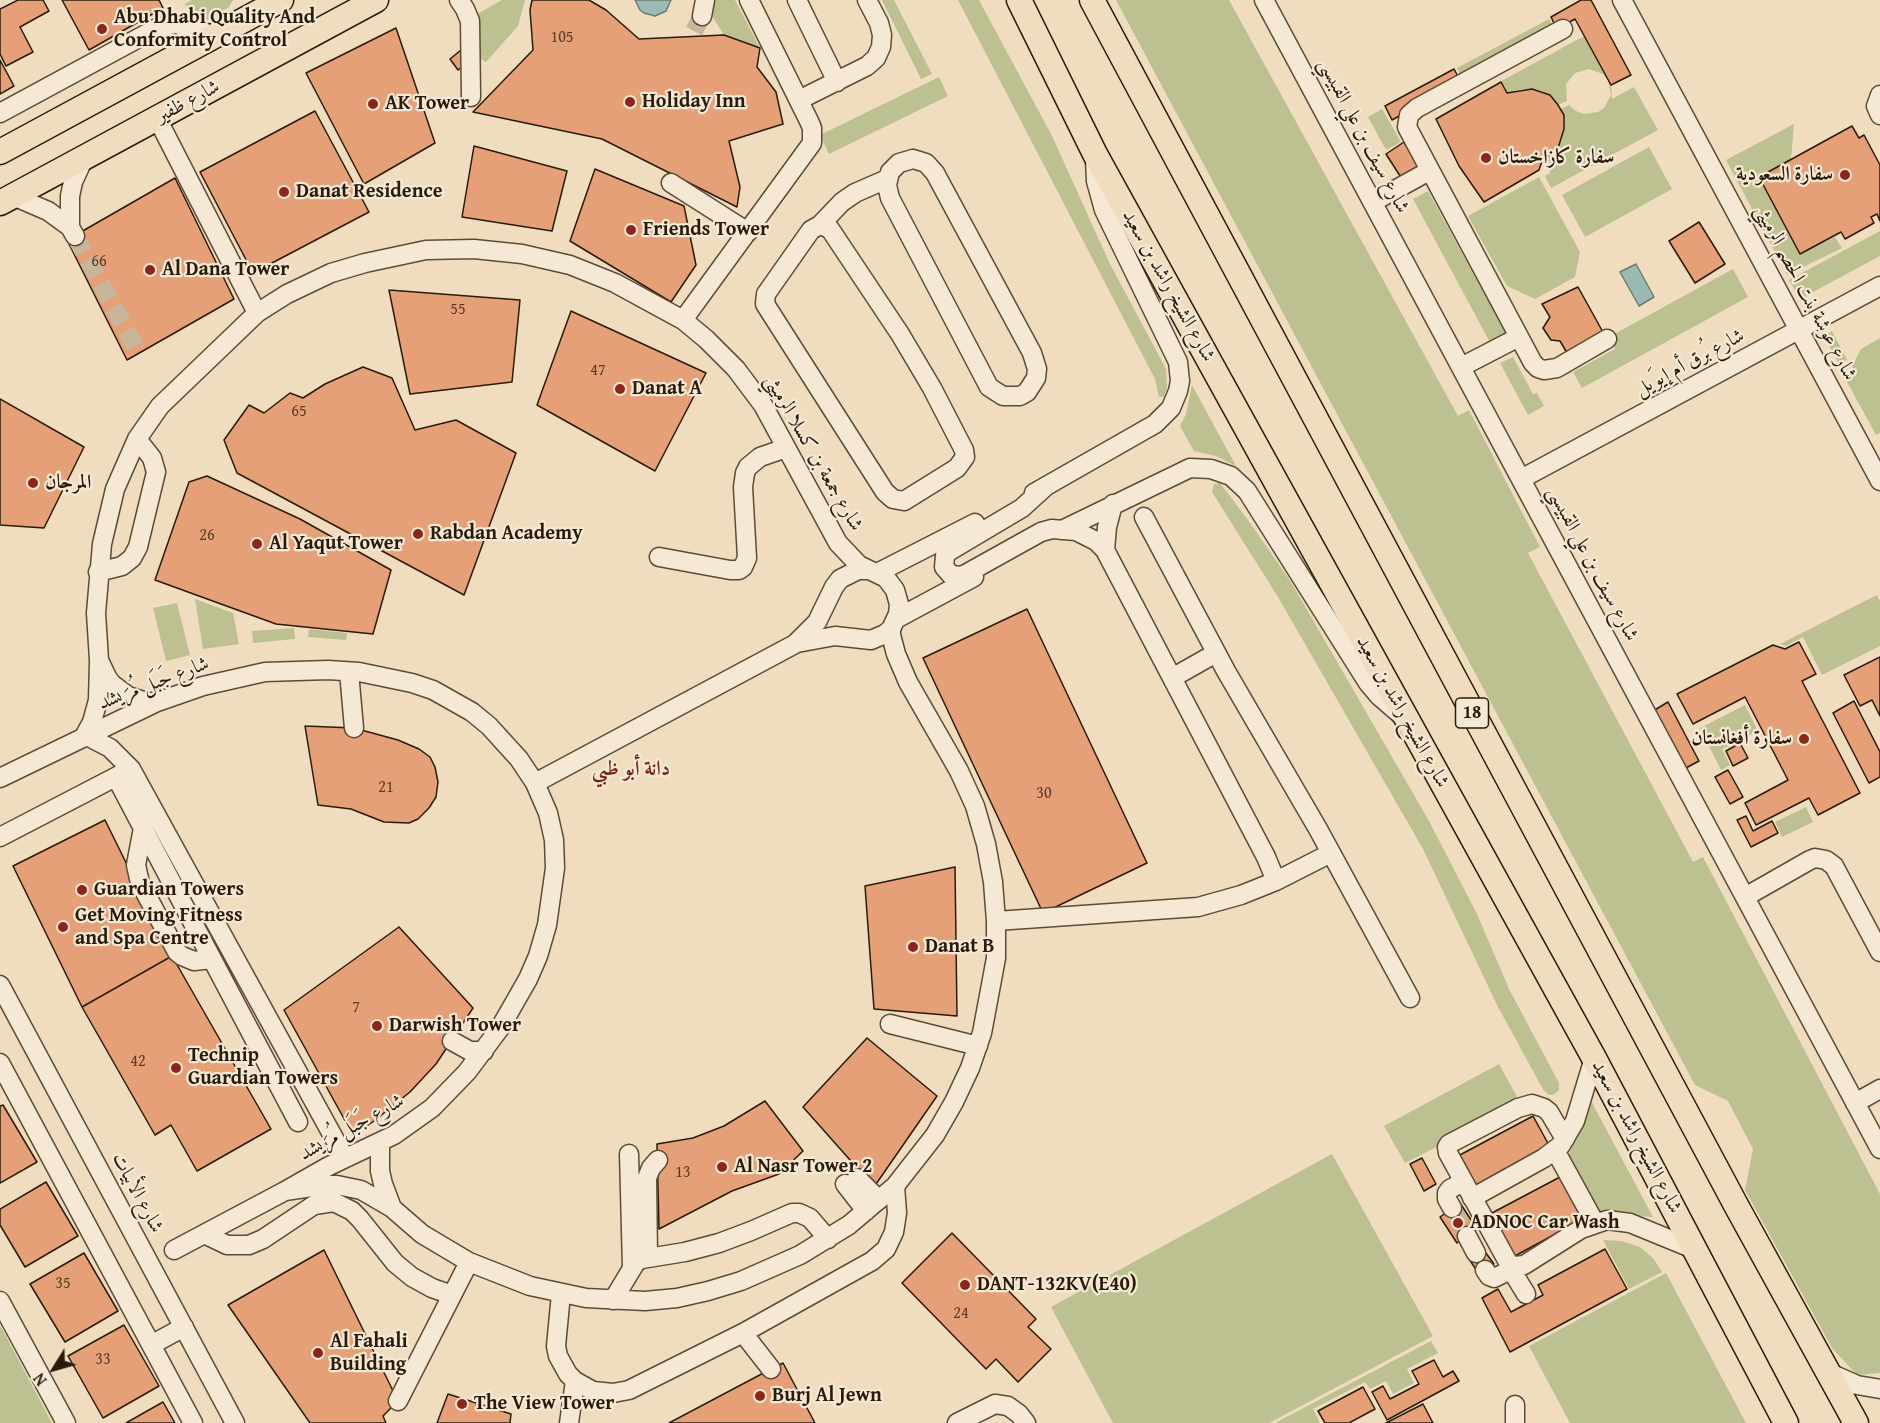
<!DOCTYPE html>
<html>
<head>
<meta charset="utf-8">
<style>
  body { margin:0 }
  #map { position:relative; width:1880px; height:1423px; overflow:hidden; background:#f0ddbf; font-family:"Gentium Book Plus",serif }
  canvas { display:block }
  .north { position:absolute; left:24px; top:1339px; width:60px; height:60px; -webkit-text-stroke:4px #f5e9d5; paint-order:stroke; rotate:233deg; font-size:16px; font-weight:700; line-height:24px; text-align:center; color:#2a1b09 }
  .north::after { content:''; display:block; margin:auto; width:21px; height:27px; background:#2a1b09; clip-path:polygon(50% 0,100% 100%,50% 72%,0 100%) }
</style>
</head>
<body>
<div id="map">
<canvas width="1880" height="1423"></canvas>
<div class="north">N</div>
</div>
<script>
const g = document.querySelector('canvas').getContext('2d');
g.lineJoin = 'round';
function fill(path, color) { g.fillStyle = color; g.fill(path, 'evenodd'); }
const shape = rows => new Path2D(rows.map(r => 'M' + r).join(''));
function trace(path, color, width, dash) { g.strokeStyle = color; g.lineWidth = width; g.lineCap = dash ? 'butt' : 'round'; g.setLineDash(dash || []); g.stroke(path); }
function label(font, color, halo, rows, align = 'center') {
  g.font = font + ' "Gentium Book Plus",Amiri,serif'; g.lineWidth = 4.5; g.setLineDash([]); g.textBaseline = 'middle'; g.strokeStyle = halo; g.fillStyle = color; for (const [text, x, y, turn = 0] of rows) {
    g.save(); g.translate(x, y); g.rotate((+turn || 0) * Math.PI / 180); g.textAlign = isNaN(turn) ? turn : align; if (halo) g.strokeText(text, 0, 0); g.fillText(text, 0, 0); g.restore();
  }
}
fill(shape([
  [192,0,233,0,229,7,197,26,185,4],
  [502,0,525,0,518,26,486,62,477,57,472,17],
  [714,0,735,0,760,48,724,35,712,16],
  [882,0,894,0,932,74,921,79],
  [958,0,979,0,1052,136,1110,264,1166,369,1167,387,1164,397,1159,397,1155,379],
  [1116,0,1229,0,1458,416,1469,410,1540,547,1528,553,1693,862,1703,857,1880,1194,1880,1373,1857,1375,1832,1348,1745,1190,1753,1149,1728,1101,1695,1085],
  [1549,19,1556,31,1463,80,1457,68],
  [1584,36,1611,85,1612,99,1634,87,1658,130,1551,188,1545,176,1550,173,1548,157,1559,145,1564,129,1564,115,1561,109,1569,105,1576,111,1584,114,1598,112,1604,108,1611,95,1608,80,1603,74,1589,69,1575,73,1566,84,1567,101,1558,105,1550,95,1541,91,1521,89,1507,93,1501,82,1496,84],
  [939,77,948,96,829,154,820,135],
  [1382,109,1401,142,1386,150,1368,117],
  [1794,124,1791,159,1759,177,1800,253,1835,237,1842,248,1787,275,1726,160],
  [1649,147,1672,189,1585,237,1562,195],
  [1539,177,1580,252,1575,277,1535,299,1507,286,1468,216],
  [1428,191,1509,339,1493,348,1413,199],
  [1880,231,1880,256,1800,299,1789,280],
  [1733,269,1748,297,1582,388,1573,372,1615,349,1609,337],
  [1832,331,1847,360,1839,364,1824,336],
  [1880,338,1880,433,1876,435,1846,380,1856,374,1852,366,1861,349],
  [1513,357,1533,394,1537,393,1544,406,1528,415,1500,363],
  [1192,385,1236,466,1216,456,1194,451,1180,426,1186,414],
  [1220,483,1248,520,1291,582,1429,821,1477,914,1509,989,1559,1083,1559,1090,1555,1094,1549,1095,1544,1091,1498,1007,1423,849,1278,597,1212,492,1214,484],
  [1877,595,1880,601,1880,646,1822,675,1803,637,1786,646,1780,644],
  [195,599,233,613,239,644,203,649],
  [177,603,190,655,166,661,153,608],
  [294,628,295,639,253,643,252,631],
  [309,629,347,633,346,640,308,637],
  [1745,705,1758,731,1722,749,1730,765,1721,770,1700,728],
  [1806,807,1813,822,1782,837,1775,822],
  [1499,1064,1521,1104,1405,1163,1384,1126],
  [1590,1099,1653,1217,1594,1213,1566,1162],
  [1332,1154,1433,1336,1269,1423,1113,1423,1051,1307],
  [1603,1240,1622,1241,1640,1247,1653,1258,1662,1272,1629,1289],
  [1666,1273,1746,1423,1570,1423,1529,1346],
  [0,1325,52,1423,0,1423],
  [1431,1341,1438,1353,1407,1369,1414,1383,1393,1394,1386,1381,1370,1389,1365,1382,1313,1409,1320,1423,1275,1423]
]), '#bdc090');
const water = shape([
  [635,0,671,0,666,11,655,16,644,13,640,10,635,0],
  [1636,264,1654,297,1639,306,1620,272,1636,264]
]);
fill(water, '#9abbb4');
trace(water, '#6d7b70', 1.5);
const building = shape([
  [18,0,43,0,49,11,20,27,33,52,6,66,0,54,0,9,18,0],
  [62,0,159,0,163,8,89,50,62,0],
  [532,0,589,0,606,10,639,39,724,35,760,48,757,67,776,92,783,124,729,141,740,187,737,207,602,139,473,112,533,50,530,10,532,0],
  [1581,0,1591,0,1631,75,1611,85,1575,19,1557,29,1551,17,1581,0],
  [396,28,435,143,364,184,306,73,396,28],
  [461,50,470,61,458,70,450,59,461,50],
  [0,60,14,86,0,94,0,60],
  [1454,69,1461,82,1392,120,1385,106,1454,69],
  [1501,82,1507,93,1532,89,1550,95,1558,105,1564,115,1564,129,1559,145,1554,151,1542,161,1539,170,1484,202,1459,166,1436,119,1501,82],
  [315,111,369,212,253,273,200,172,315,111],
  [1852,126,1859,138,1864,135,1880,165,1880,221,1877,214,1871,217,1874,223,1845,239,1841,232,1800,254,1759,177,1852,126],
  [1404,142,1420,168,1402,179,1386,154,1404,142],
  [474,146,567,171,552,231,462,217,474,146],
  [595,169,684,206,696,265,671,302,570,241,595,169],
  [175,178,234,299,127,360,67,240,175,178],
  [1699,222,1725,264,1695,283,1669,241,1699,222],
  [1578,287,1604,334,1567,353,1560,341,1551,340,1543,328,1550,317,1542,304,1578,287],
  [389,290,520,300,512,382,410,394,389,290],
  [571,311,706,373,655,471,537,405,571,311],
  [363,367,392,378,415,430,456,420,516,453,464,595,237,473,224,440,249,405,264,413,290,393,303,398,325,384,363,367],
  [0,399,84,447,44,528,0,525,0,399],
  [207,476,300,519,391,570,373,634,276,624,155,580,189,482,207,476],
  [1027,609,1147,863,1043,913,923,658,1027,609],
  [1799,642,1816,674,1802,681,1860,793,1818,815,1809,798,1756,825,1745,803,1788,780,1745,697,1693,724,1677,694,1773,645,1785,649,1799,642],
  [1880,657,1880,716,1872,700,1860,706,1844,675,1880,657],
  [1854,701,1880,752,1880,777,1869,783,1833,713,1854,701],
  [1668,702,1699,761,1684,769,1653,711,1668,702],
  [305,726,354,728,398,740,419,749,430,757,435,767,438,782,436,797,429,808,418,819,409,823,384,822,351,809,318,805,305,726],
  [1740,743,1748,758,1733,766,1726,751,1740,743],
  [1728,770,1743,797,1730,804,1715,777,1728,770],
  [1746,816,1753,831,1772,821,1778,833,1751,847,1737,820,1746,816],
  [105,820,172,956,82,1007,13,866,105,820],
  [955,867,957,1016,874,1009,865,886,955,867],
  [399,927,473,1008,436,1064,410,1092,374,1121,353,1135,284,1010,399,927],
  [172,956,271,1129,197,1171,171,1125,155,1135,82,1007,172,956],
  [867,1038,937,1096,874,1187,803,1107,867,1038],
  [765,1101,803,1151,779,1174,732,1191,659,1229,657,1144,693,1138,724,1126,765,1101],
  [3,1105,37,1162,0,1183,0,1106,3,1105],
  [1533,1116,1550,1147,1475,1188,1458,1156,1533,1116],
  [1422,1158,1436,1184,1424,1191,1410,1164,1422,1158],
  [1560,1177,1583,1219,1513,1257,1490,1214,1560,1177],
  [46,1182,78,1236,25,1267,0,1225,0,1209,46,1182],
  [1460,1203,1477,1229,1457,1243,1440,1217,1460,1203],
  [952,1233,1036,1319,1028,1327,1051,1349,1018,1382,996,1359,986,1369,902,1283,952,1233],
  [1483,1249,1494,1264,1479,1274,1469,1259,1483,1249],
  [1605,1249,1627,1289,1510,1352,1482,1298,1498,1289,1511,1312,1543,1295,1538,1285,1605,1249],
  [324,1250,398,1401,383,1416,386,1423,310,1423,228,1305,324,1250],
  [84,1253,118,1311,65,1342,30,1284,84,1253],
  [124,1325,159,1386,103,1418,68,1356,124,1325],
  [1434,1360,1443,1377,1453,1371,1459,1381,1387,1420,1372,1392,1383,1386,1390,1399,1419,1384,1412,1371,1434,1360],
  [783,1363,815,1423,669,1423,771,1369,783,1363],
  [1363,1387,1375,1409,1349,1423,1325,1423,1318,1411,1363,1387],
  [448,1394,511,1414,510,1423,437,1423,448,1394],
  [163,1402,175,1423,126,1423,163,1402],
  [1423,1404,1433,1423,1386,1423,1423,1404]
]);
fill(building, '#e5a078');
trace(building, '#2a1b09', 1.5);
trace(shape([
  [694,31,702,16],
  [75,236,139,353],
  [1452,1208,1467,1236]
]), '#c8b69b', 18, [18, 9]);
const minor = shape([
  [459,0,465,9,470,21,471,97],
  [797,0,837,82],
  [1264,0,1880,1149],
  [1622,0,1880,481],
  [702,16,705,0],
  [1563,29,1417,108,1409,115,1407,127,1533,363,1538,368,1544,370,1557,368,1607,339],
  [1880,95,1876,106,1880,115],
  [799,100,867,66,876,58,881,47,882,35,879,23,867,0],
  [0,113,159,27,176,24,184,26,216,36],
  [157,118,257,313],
  [913,159,926,163,935,173,1032,353,1037,369,1036,378,1027,392,1020,396,1003,396,989,387,890,198,887,185,890,172,899,163,913,159],
  [671,183,748,232],
  [13,196,48,211,70,227,75,236],
  [1373,202,1429,171],
  [820,225,830,229,900,334,932,388,964,450,965,457,957,468,904,501,893,499,885,492,765,304,766,294,811,230,820,225],
  [820,225,842,202,855,193,887,179],
  [70,227,70,196,73,182,84,158],
  [683,320,812,143,812,128,809,121,749,0],
  [1461,367,1519,337],
  [1521,479,1880,286],
  [1045,487,1022,508,948,552,945,556,944,567,951,575,962,576,1041,532,1052,529,1076,531,1096,541,1105,550,1266,857,1276,881],
  [1034,493,1155,424,1171,408,1178,391,1180,381,1178,362,1104,210,1096,181,1095,159],
  [1144,517,1226,671,1318,829,1410,998],
  [1062,530,1190,468,1211,469,1231,476,1247,491,1368,683,1379,696,1401,715],
  [1105,550,1107,527,1113,504],
  [659,557,730,570,739,570,743,567,747,558,743,487,745,473,748,467,760,457,786,448],
  [98,572,122,566,132,558,138,547,156,472,152,458,137,439],
  [877,573,975,523],
  [896,619,974,577],
  [797,643,835,636,871,640,885,634,891,629],
  [99,662,98,700,92,722,85,735,110,748,131,769,345,1158],
  [349,672,354,728],
  [1172,678,1216,653],
  [157,702,147,702,128,696,112,684,107,677,99,660,96,613,102,544,115,489,137,439,160,406,257,313,287,294,331,273,365,263,426,250,474,249,522,254,570,265,615,283,683,320,706,339,736,369,763,405,838,543,859,565,886,578,895,590,899,604,898,614,891,629,891,635,896,654,908,682,959,771,975,806,986,844,993,882,996,921,996,958,982,1033,970,1068,954,1102,935,1135,895,1186,849,1225,800,1255,741,1281,708,1291,677,1298,645,1301,586,1298,530,1286,469,1262,422,1234,392,1208,361,1190,337,1185,325,1185,285,1191],
  [116,777,298,1122],
  [0,778,157,702,203,686,265,672,328,670,359,672,412,683,433,690,472,712,489,726,519,759,535,783,548,813,554,840,555,868,547,925,538,956,528,979,500,1028,467,1072,432,1108,394,1135,329,1166,285,1191,174,1250],
  [535,783,795,644,817,622,834,587,840,579,858,570,868,570],
  [143,828,136,865,140,883,177,952,182,956,194,961,212,959],
  [0,837,127,771],
  [1745,897,1810,860,1815,858,1826,860,1834,866,1880,952],
  [996,921,1198,907,1241,895,1276,881,1331,853],
  [0,985,235,1423],
  [890,1024,978,1046],
  [452,1041,470,1051,484,1051],
  [0,1063,193,1423],
  [1855,1103,1880,1089],
  [1565,1139,1549,1112,1544,1108,1532,1104,1518,1108,1449,1144,1447,1147,1448,1153,1509,1264,1514,1266,1524,1265,1581,1229,1607,1220,1630,1223,1696,1250],
  [380,1143,380,1171,383,1184,392,1208],
  [1555,1150,1595,1223],
  [629,1154,632,1268],
  [857,1178,879,1200],
  [845,1184,866,1211],
  [1472,1198,1544,1158,1561,1145,1575,1121,1594,1058],
  [1452,1208,1447,1199,1447,1193,1450,1189,1463,1182],
  [204,1234,227,1245,249,1245,263,1239,314,1205,334,1202,352,1211,360,1219,395,1263,412,1277,432,1288,452,1295],
  [1467,1236,1476,1253],
  [648,1257,647,1178,651,1168,658,1160],
  [1485,1270,1489,1276,1494,1278,1519,1266],
  [1512,1271,1526,1294],
  [561,1294,556,1346,558,1356,568,1374,575,1381,593,1391,613,1393,629,1390,743,1333,872,1261,886,1249,894,1232,897,1213,895,1186],
  [613,1300,636,1262,642,1259,685,1252,719,1243,751,1231,792,1213,799,1213,810,1218,828,1239],
  [0,1301,66,1423],
  [743,1333,771,1369],
  [151,1345,184,1327],
  [1830,1373,1857,1385,1880,1389],
  [398,1401,469,1262],
  [1515,1405,1515,1423],
  [569,1423,575,1381],
  [957,1423,995,1404,1008,1406,1019,1414,1026,1423]
]);
const major = shape([
  [1019,0,1095,154,1594,1058,1786,1423],
  [1092,0,1737,1207,1856,1423],
  [0,152,281,0],
  [0,203,376,0]
]);
trace(minor, '#5c4c36', 21);
trace(major, '#2a1b09', 27);
trace(minor, '#f5e9d5', 18);
trace(major, '#f0ddbf', 24);
for (const [x, y, r, color] of [
  [102,29,6,"#8f2418"],
  [630,102,6,"#8f2418"],
  [373,104,6,"#8f2418"],
  [1486,158,6,"#8f2418"],
  [1845,175,6,"#8f2418"],
  [284,192,6,"#8f2418"],
  [631,230,6,"#8f2418"],
  [150,270,6,"#8f2418"],
  [620,389,6,"#8f2418"],
  [33,483,6,"#8f2418"],
  [418,534,6,"#8f2418"],
  [257,544,6,"#8f2418"],
  [1804,739,6,"#8f2418"],
  [82,890,6,"#8f2418"],
  [63,927,6,"#8f2418"],
  [913,947,6,"#8f2418"],
  [377,1026,6,"#8f2418"],
  [176,1068,6,"#8f2418"],
  [722,1167,6,"#8f2418"],
  [1458,1223,6,"#8f2418"],
  [965,1285,6,"#8f2418"],
  [318,1353,6,"#8f2418"],
  [760,1396,6,"#8f2418"],
  [462,1404,6,"#8f2418"]
]) { const dot = new Path2D(); dot.arc(x, y, r, 0, 2 * Math.PI); g.fillStyle = color; g.fill(dot); trace(dot, '#f5e9d5', 2); }
label('16px', '#593c25', null, [
  ["105",562,38],
  ["66",99,262],
  ["55",458,310],
  ["47",598,371],
  ["65",299,412],
  ["26",207,536],
  ["21",386,788],
  ["30",1044,794],
  ["7",356,1008],
  ["42",138,1062],
  ["13",683,1173],
  ["35",63,1284],
  ["24",961,1314],
  ["33",103,1360]
]);
for (const [x, y, w] of [
  [1472,713,33]
]) { const box = new Path2D(); box.roundRect(x - w / 2, y - 15, w, 30, 4.5); g.fillStyle = '#f5e9d5'; g.fill(box); trace(box, '#2a1b09', 1.5); }
label('bold 18px', '#2a1b09', null, [
  ["18",1472,713]
]);
label('bold 20px', '#2a1b09', '#f5e9d5', [
  ["Abu Dhabi Quality And",114,18],
  ["Conformity Control",114,41],
  ["Holiday Inn",642,102],
  ["AK Tower",385,104],
  ["سفارة كازاخستان",1498,158],
  ["سفارة السعودية",1833,175,"right"],
  ["Danat Residence",296,192],
  ["Friends Tower",643,230],
  ["Al Dana Tower",162,270],
  ["Danat A",632,389],
  ["المرجان",45,483],
  ["Rabdan Academy",430,534],
  ["Al Yaqut Tower",269,544],
  ["سفارة أفغانستان",1792,739,"right"],
  ["Guardian Towers",94,890],
  ["Get Moving Fitness",75,916],
  ["and Spa Centre",75,939],
  ["Danat B",925,947],
  ["Darwish Tower",389,1026],
  ["Technip",188,1056],
  ["Guardian Towers",188,1079],
  ["Al Nasr Tower 2",734,1167],
  ["ADNOC Car Wash",1470,1223],
  ["DANT-132KV(E40)",977,1285],
  ["Al Fahali",330,1342],
  ["Building",330,1365],
  ["Burj Al Jewn",772,1396],
  ["The View Tower",474,1404]
], 'left');
label('20px', '#2a1b09', '#f5e9d5', [
  ["شارع ظفير",188,102,-28],
  ["شارع سيف بن علي القبيسي",1363,136,62],
  ["شارع الشيخ راشد بن سعيد",1168,286,61],
  ["شارع عوشة بنت الحصم الرميثي",1805,293,62],
  ["شارع بُرق أم إيوَيل",1690,363,-28],
  ["شارع جمعة بن كسلا الرميثي",813,453,60],
  ["شارع سيف بن علي القبيسي",1592,564,62],
  ["شارع جَبَل مُرَيشد",154,684,-21],
  ["شارع الشيخ راشد بن سعيد",1402,712,61],
  ["شارع جَبَل مُرَيشد",352,1128,-29],
  ["شارع الشيخ راشد بن سعيد",1636,1137,62],
  ["شارع الأبيات",137,1193,62]
]);
label('bold 21px', '#7a1f14', '#f5e9d5', [
  ["دانة أبو ظبي",631,770]
]);
</script>
</body>
</html>
